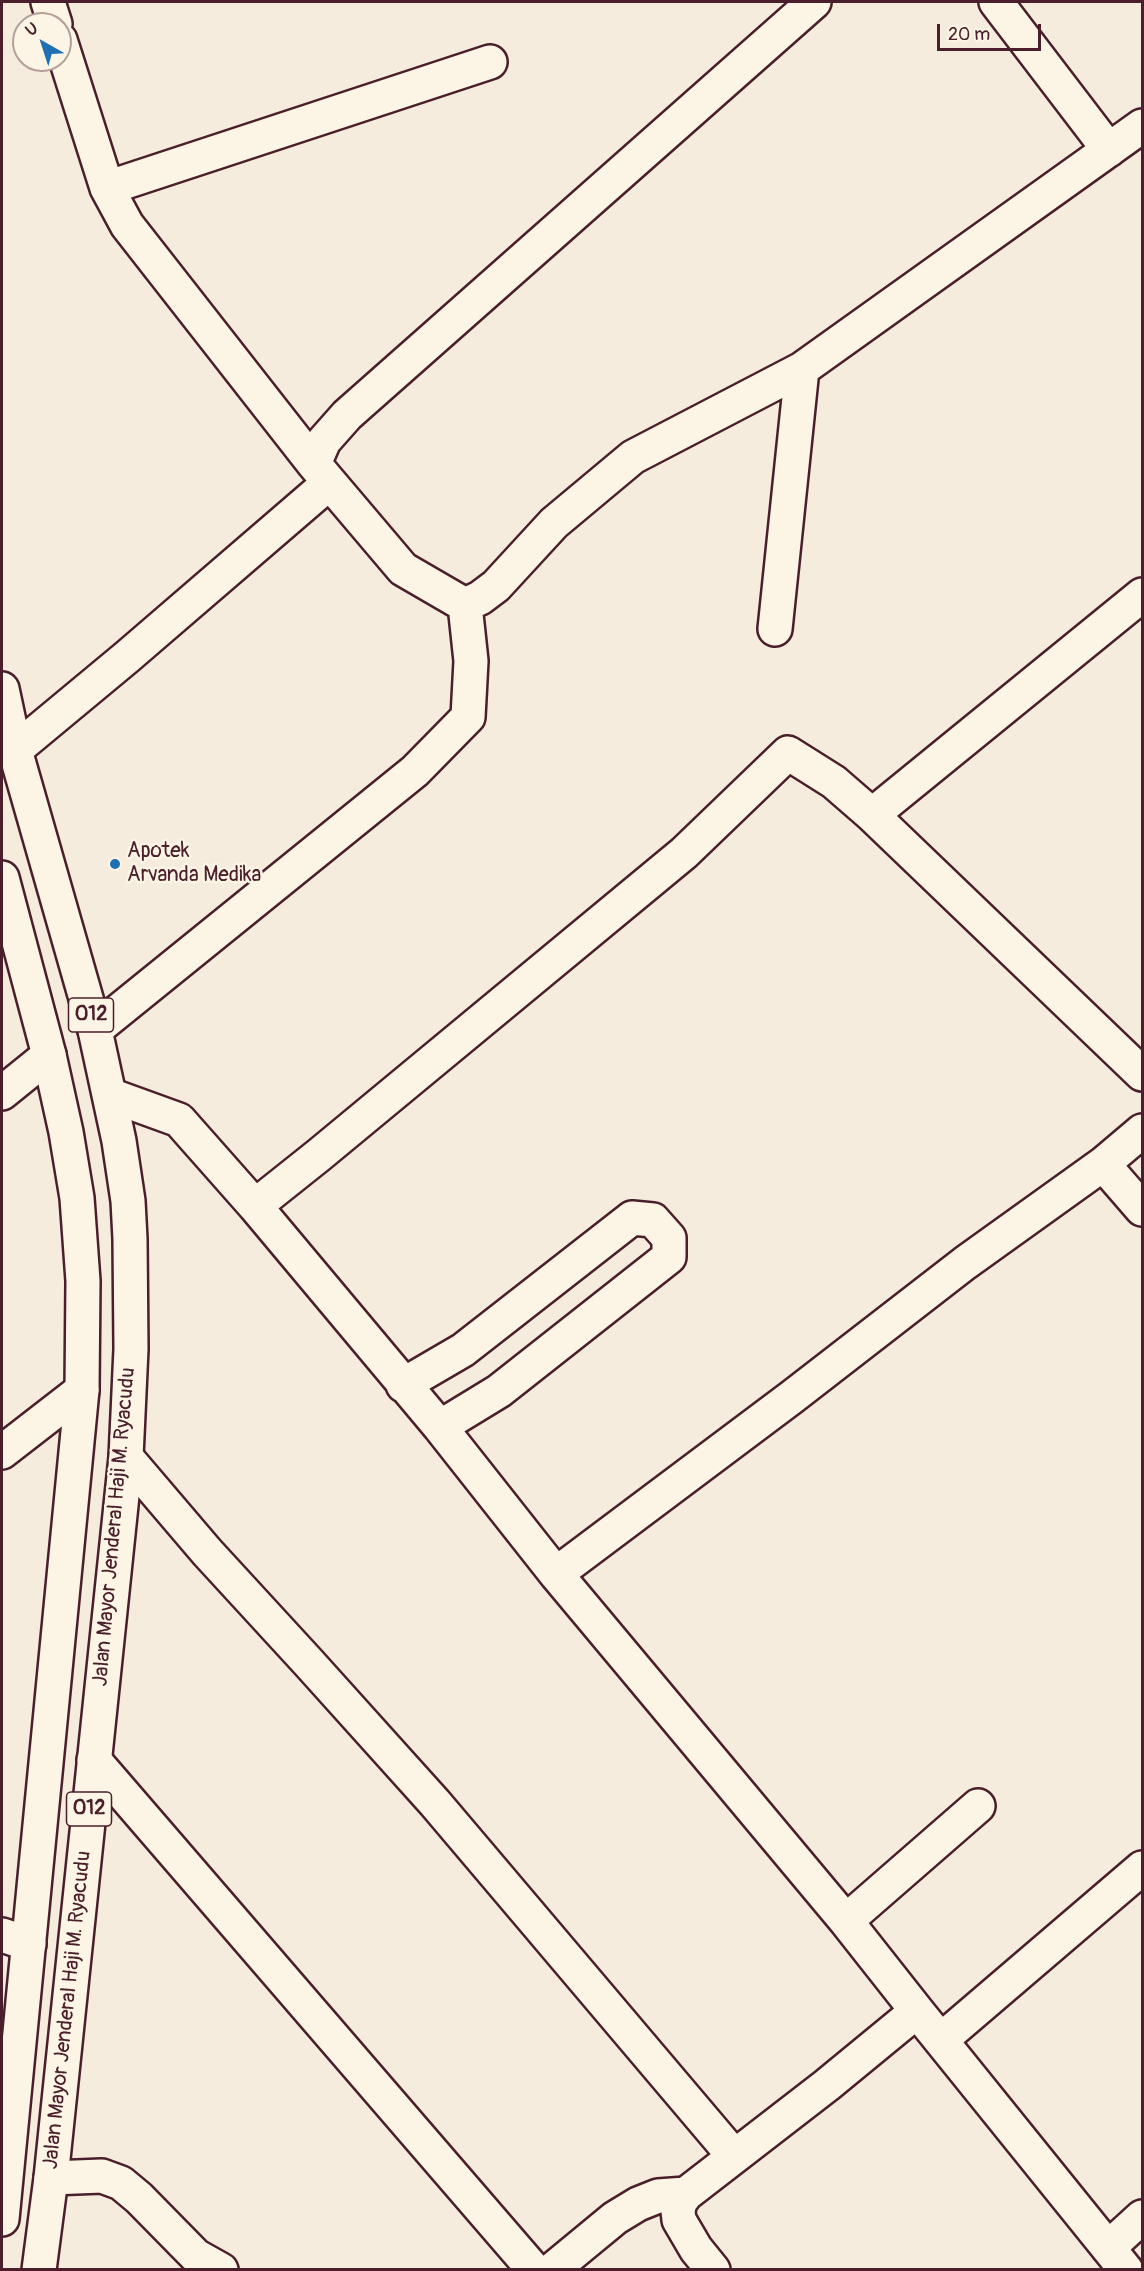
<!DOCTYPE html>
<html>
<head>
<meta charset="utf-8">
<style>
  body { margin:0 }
  #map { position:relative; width:1144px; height:2271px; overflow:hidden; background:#f5ecde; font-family:Pangolin,sans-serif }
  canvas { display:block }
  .frame { position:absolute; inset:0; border:3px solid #4a1f2b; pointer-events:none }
  .north { position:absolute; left:12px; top:12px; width:60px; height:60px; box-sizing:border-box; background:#fcf5e5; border:2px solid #b59f9b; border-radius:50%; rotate:321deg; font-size:16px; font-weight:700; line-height:24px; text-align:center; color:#4a1f2b }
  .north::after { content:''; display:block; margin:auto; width:21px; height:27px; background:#1f6fb2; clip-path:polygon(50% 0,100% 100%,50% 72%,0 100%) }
  .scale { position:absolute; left:937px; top:24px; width:104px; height:27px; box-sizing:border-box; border:3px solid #4a1f2b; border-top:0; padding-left:8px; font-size:18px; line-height:21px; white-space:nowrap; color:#4a1f2b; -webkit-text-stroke:4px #fcf5e5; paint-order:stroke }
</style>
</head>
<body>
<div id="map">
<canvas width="1144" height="2271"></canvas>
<div class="frame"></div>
<div class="north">U</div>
<div class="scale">20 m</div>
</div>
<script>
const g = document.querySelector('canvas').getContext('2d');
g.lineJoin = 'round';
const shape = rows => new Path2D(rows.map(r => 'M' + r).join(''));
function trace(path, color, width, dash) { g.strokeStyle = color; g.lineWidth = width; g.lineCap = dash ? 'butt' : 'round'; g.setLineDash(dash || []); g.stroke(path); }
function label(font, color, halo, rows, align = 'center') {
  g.font = font + ' Pangolin,sans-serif'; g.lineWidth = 5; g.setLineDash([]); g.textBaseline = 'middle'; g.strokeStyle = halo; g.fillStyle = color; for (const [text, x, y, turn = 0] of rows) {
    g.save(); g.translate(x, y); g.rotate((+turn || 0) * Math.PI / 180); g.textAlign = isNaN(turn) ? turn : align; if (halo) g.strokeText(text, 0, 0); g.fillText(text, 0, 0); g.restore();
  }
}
const minor = shape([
  [48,2,55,24],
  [996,2,1109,150],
  [60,40,107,188,127,225,314,464,403,569,465,605],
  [107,188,490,62],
  [314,464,324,441,347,415,814,2],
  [775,629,802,369],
  [15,750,127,657,329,483],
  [872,815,1142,595],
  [95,1030,415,771,468,717,471,661,465,605,480,598,496,586,554,523,633,457,802,369,1142,126],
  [2,1093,49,1055],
  [110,1095,179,1120,255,1206,440,1427,556,1574,846,1921,917,2011,1126,2270],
  [1103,1164,1142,1209],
  [255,1206,319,1155,684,853,788,753,834,782,872,815,1142,1074],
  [403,1385,463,1350,632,1218,653,1220,669,1238,669,1257,499,1391,440,1427],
  [2,1452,82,1390],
  [126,1457,207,1552,309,1663,435,1803,734,2156],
  [556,1574,792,1397,965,1263,1103,1164,1142,1131],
  [94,1760,534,2270],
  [846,1921,978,1806],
  [2,1935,29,1944],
  [941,2040,1142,1868],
  [51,2178,102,2176,121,2183,139,2198,196,2256,221,2270],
  [1108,2248,1142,2217],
  [552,2270,615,2218,638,2204,658,2196,686,2194],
  [713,2270,696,2249,679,2220,678,2211,680,2202,686,2194,827,2085,917,2011]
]);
const major = shape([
  [2,689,15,750,95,1030,119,1141,128,1201,130,1239,131,1349,126,1457,51,2178,39,2270],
  [2,878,49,1055,66,1132,77,1198,83,1281,82,1390,2,2219]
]);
trace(minor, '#4a1f2b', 38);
trace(major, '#4a1f2b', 38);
trace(minor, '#fcf5e5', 33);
trace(major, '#fcf5e5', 33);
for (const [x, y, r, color] of [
  [115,864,6,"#1f6fb2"]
]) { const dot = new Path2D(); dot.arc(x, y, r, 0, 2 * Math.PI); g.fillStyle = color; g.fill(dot); trace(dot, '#fcf5e5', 2); }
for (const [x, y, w] of [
  [91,1015,45],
  [89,1809,45]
]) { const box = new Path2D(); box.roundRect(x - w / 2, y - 17, w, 34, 4.5); g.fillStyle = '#fcf5e5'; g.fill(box); trace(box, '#4a1f2b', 1.5); }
label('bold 20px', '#4a1f2b', null, [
  ["012",91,1015],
  ["012",89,1809]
]);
label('21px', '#4a1f2b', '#fcf5e5', [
  ["Apotek",127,852],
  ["Arvanda Medika",127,876]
], 'left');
label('21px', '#4a1f2b', '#fcf5e5', [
  ["Jalan Mayor Jenderal Haji M. Ryacudu",115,1527,-85],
  ["Jalan Mayor Jenderal Haji M. Ryacudu",68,2010,-84]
]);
</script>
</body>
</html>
